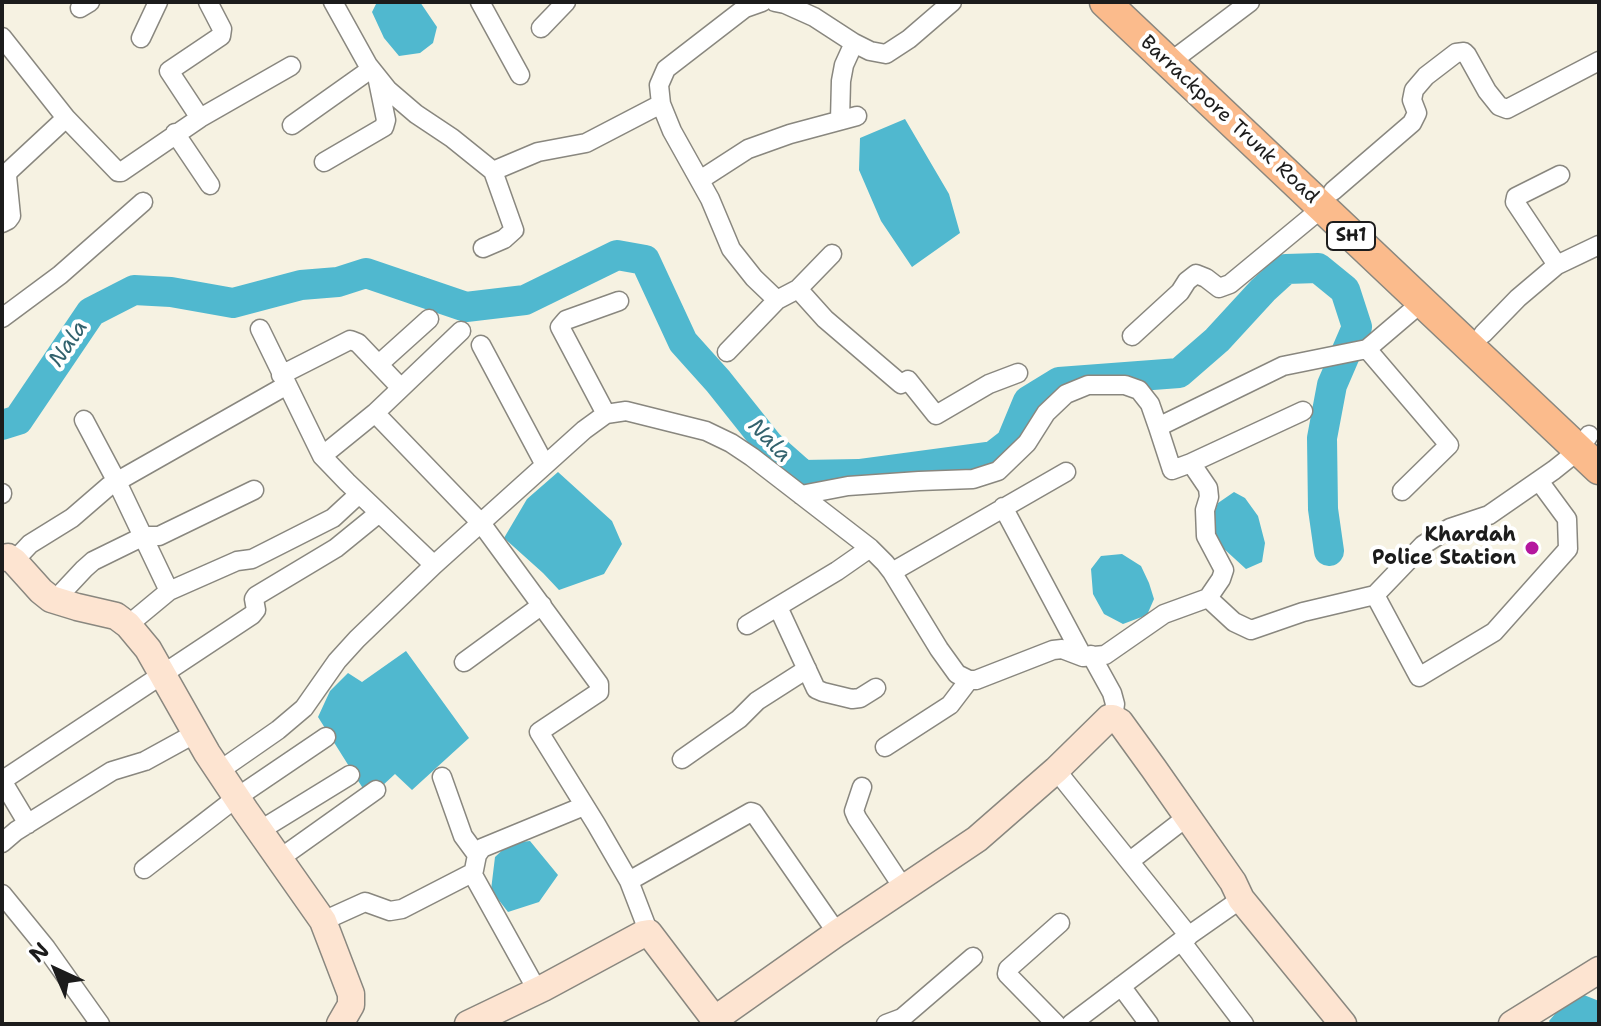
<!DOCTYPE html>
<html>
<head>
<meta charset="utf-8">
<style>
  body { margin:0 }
  #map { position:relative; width:1601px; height:1026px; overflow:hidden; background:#f6f2e2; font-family:"Shantell Sans",sans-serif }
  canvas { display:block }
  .frame { position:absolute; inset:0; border:4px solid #1c1c1c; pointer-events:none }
  .north { position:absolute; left:16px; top:930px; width:80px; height:80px; -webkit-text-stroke:6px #fff; paint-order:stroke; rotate:316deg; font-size:22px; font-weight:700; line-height:32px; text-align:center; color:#1c1c1c }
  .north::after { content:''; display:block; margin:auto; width:28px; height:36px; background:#1c1c1c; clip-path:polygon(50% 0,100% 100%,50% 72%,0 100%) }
</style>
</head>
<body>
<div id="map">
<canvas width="1601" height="1026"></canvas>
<div class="frame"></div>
<div class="north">N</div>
</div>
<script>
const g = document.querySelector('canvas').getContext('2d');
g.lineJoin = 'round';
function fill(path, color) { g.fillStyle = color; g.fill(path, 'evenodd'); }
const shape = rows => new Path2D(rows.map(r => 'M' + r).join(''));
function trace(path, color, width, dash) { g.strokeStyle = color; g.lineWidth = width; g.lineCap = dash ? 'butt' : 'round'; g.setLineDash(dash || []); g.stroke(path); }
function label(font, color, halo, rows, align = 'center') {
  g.font = font + ' "Shantell Sans",sans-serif'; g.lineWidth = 8; g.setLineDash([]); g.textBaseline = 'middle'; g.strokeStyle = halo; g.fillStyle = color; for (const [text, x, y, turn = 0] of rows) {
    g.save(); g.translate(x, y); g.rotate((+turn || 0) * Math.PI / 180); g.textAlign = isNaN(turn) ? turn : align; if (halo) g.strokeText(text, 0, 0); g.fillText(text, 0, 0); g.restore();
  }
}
fill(shape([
  [377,2,420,2,437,27,433,43,420,53,399,56,384,38,372,12],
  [905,119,949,194,960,233,912,267,881,221,859,170,860,138],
  [558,472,612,521,622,544,604,574,559,590,543,573,504,538,527,499],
  [1234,492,1245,498,1258,516,1265,543,1262,562,1246,569,1223,548,1209,526,1218,503],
  [1122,554,1141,566,1149,583,1154,599,1147,615,1123,624,1104,614,1093,594,1091,569,1101,556],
  [406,651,469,738,412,790,395,774,369,798,318,717,330,691,348,673,362,682],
  [530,841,558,875,539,902,508,912,491,890,495,857,510,843],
  [1584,995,1599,1001,1599,1024,1551,1024,1549,1021,1560,1008]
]), '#50b8cf');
trace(shape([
  [2,425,18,420,91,312,134,290,171,292,233,303,301,285,338,282,366,273,466,307,525,300,617,255,645,260,683,342,718,381,769,445,803,475,859,474,993,456,1011,442,1028,401,1059,382,1179,373,1217,340,1263,290,1286,269,1318,268,1345,290,1357,327,1332,385,1322,438,1323,509,1329,551]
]), '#50b8cf', 30);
const street = shape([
  [333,2,368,65,388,90,416,114,452,138,493,171,514,230,504,239,483,248],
  [480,2,520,75],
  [762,2,745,8,666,69,659,85,661,104,672,131,710,199,731,249,754,278,777,300,798,289,832,254],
  [775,2,785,4,814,17,854,43,870,51,886,54,909,39,952,2],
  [80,8,90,2],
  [541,28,566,2],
  [2,37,66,118,118,172,121,172,200,118,291,66],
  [141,38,158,2],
  [1169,63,1250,2],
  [200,118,169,71,221,36,222,29,208,2],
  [840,120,841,81,844,65,854,43],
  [292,125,371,69],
  [175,133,210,185],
  [324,162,384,127,386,120,378,81],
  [493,171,538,152,586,143,661,104],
  [700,180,748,149,790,134,857,116],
  [1333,191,1412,123,1417,113,1412,100,1414,90,1426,76,1456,53,1464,52,1467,55,1487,91,1499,106,1507,109,1599,61],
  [2,223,8,220,11,216,7,176,9,171,66,118],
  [1557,265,1515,202,1516,197,1560,175],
  [798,289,825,319,901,384,908,380,936,415,989,384,1018,373],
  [2,318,60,275,143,202],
  [260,329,322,456,347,482,434,565],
  [1483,334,1518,298,1557,265,1599,245],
  [1132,336,1180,292,1187,281,1196,274,1206,278,1219,288,1230,284,1322,208],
  [481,345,545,465],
  [727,352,777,300],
  [379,364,429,319],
  [281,375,350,340,353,341,358,343,401,388],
  [375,413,481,523,599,684,599,692,539,732,596,824,629,881,649,933],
  [606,414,560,327,566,320,619,301],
  [84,420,117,482,169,591],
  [322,456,375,413,461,331],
  [1191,463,1303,411],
  [1402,491,1449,445,1367,349,1421,303],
  [2,494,2,493],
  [801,495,848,486,919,481,973,479,998,471,1027,443,1046,413,1066,394,1088,385,1125,385,1139,390,1150,404,1158,427],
  [1003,507,1083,657],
  [14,561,30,544,72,518,109,486,287,385],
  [892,572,1066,472],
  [1375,595,1419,677,1494,632,1568,549,1567,519,1539,481],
  [1208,598,1221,579,1224,570,1206,536,1205,510,1209,497,1208,488,1191,463,1172,470,1158,427,1283,366,1367,349],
  [55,600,84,569,93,561,144,536,159,536,254,490],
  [778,607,816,689,823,692,852,699,860,698,876,688],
  [128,625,169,591,237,561,252,559,333,518,359,494],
  [747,625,837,571,870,548],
  [1091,655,1112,693,1115,704,1113,718],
  [464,662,542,605],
  [885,747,950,705,969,680],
  [682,759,739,719,757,701,807,669],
  [1056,770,1189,936],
  [219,771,278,730,304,708,337,661,357,639,434,565,584,430,606,414,626,411,706,431,731,443,752,457,870,548,885,563,892,572,939,649,957,674,969,680,976,680,1053,650,1062,649,1083,657,1105,655,1164,614,1208,598,1234,622,1251,630,1303,612,1375,595,1423,545,1450,528,1489,515,1554,470,1579,450,1589,435],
  [442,777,463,836,477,855],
  [862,787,854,811,857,818,904,889],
  [28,824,4,784,6,778,252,615,256,610,254,599,256,596,336,548,379,513],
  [259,831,350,775],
  [2,843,16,831,112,771,145,761,196,733],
  [279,859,376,790],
  [1130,861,1187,817],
  [144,869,236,798,326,737],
  [472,873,537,990],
  [629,881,751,812,754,813,837,933],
  [2,894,46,948,100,1024],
  [323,921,365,902,390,911,402,909,472,873,474,870,477,855,482,848,584,806],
  [1181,941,1244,1024],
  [1121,986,1149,1024],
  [886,1024,902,1018,973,957],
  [1056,1024,1007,974,1008,969,1060,923],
  [1071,1024,1181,941,1241,899]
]);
const secondary = shape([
  [2,558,8,557,14,561,41,591,51,599,77,607,116,616,128,625,148,649,207,753,245,810,323,921,351,994,351,1005,340,1024],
  [468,1024,543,988,643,934,649,933,712,1016,718,1017,837,933,977,839,1056,770,1109,718,1113,718,1120,722,1154,769,1233,882,1241,899,1343,1024],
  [1512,1024,1599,970]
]);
const primary = shape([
  [1105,2,1599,469]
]);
trace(street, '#89877f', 21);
trace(secondary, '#89877f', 29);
trace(primary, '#89877f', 33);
trace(street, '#fff', 18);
trace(secondary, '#fde4d1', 26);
trace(primary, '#fbbb8c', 30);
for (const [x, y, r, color] of [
  [1532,548,8,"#b5179e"]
]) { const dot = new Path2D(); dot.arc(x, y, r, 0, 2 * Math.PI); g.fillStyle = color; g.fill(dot); trace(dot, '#fff', 3); }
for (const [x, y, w] of [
  [1351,236,48]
]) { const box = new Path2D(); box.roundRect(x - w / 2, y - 14, w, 28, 6); g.fillStyle = '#fff'; g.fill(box); trace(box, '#1c1c1c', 2); }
label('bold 18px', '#1c1c1c', null, [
  ["SH1",1351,236]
]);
label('20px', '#1c1c1c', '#fff', [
  ["Barrackpore Trunk Road",1229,120,43]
]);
label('bold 20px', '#1c1c1c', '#fff', [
  ["Khardah",1516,536],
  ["Police Station",1516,559]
], 'right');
label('italic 22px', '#33626d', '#fff', [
  ["Nala",69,344,-56],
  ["Nala",769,441,46]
]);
</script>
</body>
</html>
